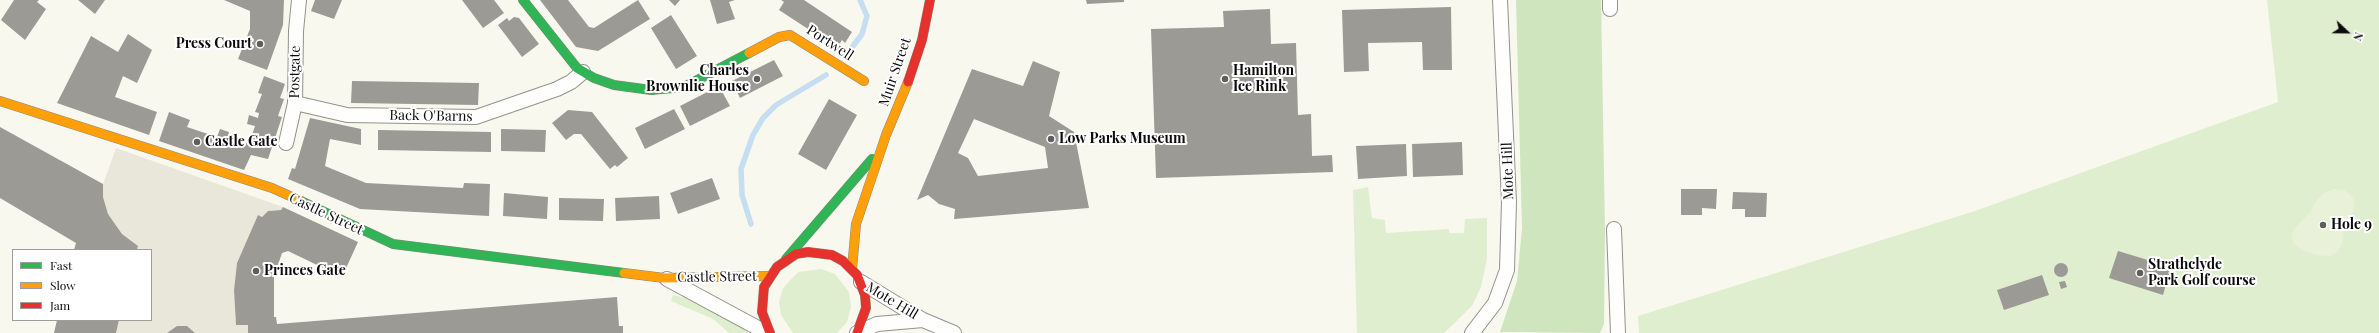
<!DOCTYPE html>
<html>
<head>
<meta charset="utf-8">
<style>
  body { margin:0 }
  #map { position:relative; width:2379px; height:333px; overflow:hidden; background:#f9f8ee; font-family:"Playfair Display",serif }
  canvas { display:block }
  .legend { position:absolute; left:12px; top:249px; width:140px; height:72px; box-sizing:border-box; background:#fff; border:1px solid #9d9d9d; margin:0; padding:5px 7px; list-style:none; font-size:12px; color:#0b0b0b }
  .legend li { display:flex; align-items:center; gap:8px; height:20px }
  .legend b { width:20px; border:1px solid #9d9d9d }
  .north { position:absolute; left:2327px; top:12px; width:40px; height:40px; -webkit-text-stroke:3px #fff; paint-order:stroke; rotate:112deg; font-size:11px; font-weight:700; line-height:16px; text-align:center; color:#0b0b0b }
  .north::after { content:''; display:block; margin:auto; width:14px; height:18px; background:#0b0b0b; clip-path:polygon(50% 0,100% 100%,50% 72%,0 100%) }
</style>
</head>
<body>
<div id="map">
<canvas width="2379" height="333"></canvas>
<ul class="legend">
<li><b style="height:5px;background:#30b455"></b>Fast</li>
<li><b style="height:5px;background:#ff9f0a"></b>Slow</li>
<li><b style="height:5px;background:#e5322d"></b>Jam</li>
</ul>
<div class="north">N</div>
</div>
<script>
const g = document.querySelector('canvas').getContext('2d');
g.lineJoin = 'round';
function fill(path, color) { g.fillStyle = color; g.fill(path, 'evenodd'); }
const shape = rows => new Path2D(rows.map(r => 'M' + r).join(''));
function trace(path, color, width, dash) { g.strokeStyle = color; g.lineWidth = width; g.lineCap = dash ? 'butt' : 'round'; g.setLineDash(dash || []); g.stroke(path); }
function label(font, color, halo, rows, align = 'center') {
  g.font = font + ' "Playfair Display",serif'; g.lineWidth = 4; g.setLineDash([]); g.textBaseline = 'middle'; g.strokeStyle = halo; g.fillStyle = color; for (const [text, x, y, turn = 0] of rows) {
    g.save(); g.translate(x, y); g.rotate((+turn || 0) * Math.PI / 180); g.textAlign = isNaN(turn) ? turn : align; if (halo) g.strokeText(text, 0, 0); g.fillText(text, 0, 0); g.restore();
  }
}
fill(shape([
  [2267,0,2379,0,2379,333,1639,333,1638,316,1975,211,2278,102],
  [1368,187,1372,218,1385,220,1386,233,1449,229,1449,233,1464,233,1465,219,1487,218,1487,259,1481,287,1472,306,1444,333,1357,333,1353,190],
  [821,269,835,274,849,292,851,307,847,322,837,333,793,333,781,315,779,302,783,288,798,272],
  [673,295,691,299,741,326,748,333,729,333,713,319,671,301]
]), '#dfeecf');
fill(shape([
  [1516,0,1601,0,1605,231,1604,324,1600,333,1500,332,1517,281,1522,228]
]), '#cfe5bd');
fill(shape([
  [2333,189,2344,190,2353,197,2354,209,2343,233,2342,244,2337,252,2330,256,2317,255,2304,251,2295,245,2291,237,2294,229,2310,212,2316,201,2324,193]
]), '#e9f2d9');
fill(shape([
  [116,148,283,207,281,210,268,211,262,217,258,215,237,263,234,290,236,325,248,325,248,333,195,333,187,326,177,326,168,333,116,333,119,320,151,320,151,250,137,250,138,246,122,234,108,214,103,197,103,184]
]), '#e9e7da');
trace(shape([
  [847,54,862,34,867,16,860,0],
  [751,224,742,195,741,169,753,135,763,118,776,105,826,75]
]), '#c6def2', 5.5);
fill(shape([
  [14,0,39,0,37,2,46,9,25,40,1,20],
  [78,0,105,0,95,14],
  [224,0,284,0,283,25,267,70,238,59,250,29,250,11],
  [315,0,342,0,334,19,311,11],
  [462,0,494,0,504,13,483,28],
  [540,0,568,0,589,27,594,28,638,0,650,19,598,51,576,47],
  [669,0,680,0,675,6],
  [710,0,735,0,729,2,735,19,717,24],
  [781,0,804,0,852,32,845,43,842,40,837,48,779,10,784,2],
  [1086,0,1124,0,1124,2,1087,4],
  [1451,7,1452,70,1423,70,1422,42,1368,43,1369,71,1344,72,1342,10],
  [1270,9,1271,44,1296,43,1298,115,1311,114,1312,156,1332,155,1333,172,1156,178,1151,29,1224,27,1223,11],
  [671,15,697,56,676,69,651,28],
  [514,17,519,18,539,44,522,57,498,25,507,18,509,21],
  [128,34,152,50,137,83,123,76,115,97,157,112,149,135,57,103,91,36,118,52],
  [774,60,783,76,740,98,732,81],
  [1033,61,1060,72,1049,116,1074,132,1089,208,954,219,955,209,939,204,928,195,917,200,972,69,1023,86],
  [974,119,1045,147,1048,168,978,176,968,158,958,153],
  [264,76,285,84,280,98,284,99,278,116,282,117,268,159,251,155,244,170,159,141,169,112,190,120,187,127,217,137,220,129,229,132,227,140,242,145,250,141,255,126,247,124,249,115,258,118,259,113,255,112,262,94,258,93],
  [352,81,479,83,478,105,351,103],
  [719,86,730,106,690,126,680,106],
  [829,99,857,115,826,170,798,154],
  [674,109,685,129,645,149,635,128],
  [568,110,592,112,628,158,617,167,615,165,610,169,581,134,574,134,566,140,552,123],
  [310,118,361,129,361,145,330,139,325,166,366,183,463,188,464,183,490,184,489,216,360,209,288,179,292,168,295,169],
  [0,127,103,184,103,197,108,214,122,234,138,246,137,250,74,250,76,243,0,198],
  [501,129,546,130,545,152,501,151],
  [378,130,491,132,491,152,378,150],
  [1462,142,1463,175,1413,177,1412,144],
  [1406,144,1407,176,1358,179,1356,146],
  [712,178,720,199,678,214,670,193],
  [1681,189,1717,189,1716,209,1702,208,1702,215,1681,215],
  [1733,192,1767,193,1766,217,1745,217,1745,209,1732,209],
  [504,193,548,197,547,219,503,216],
  [659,196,660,219,616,221,615,198],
  [559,198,604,199,603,221,559,220],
  [283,207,358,242,342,277,288,251,282,253,274,277,274,317,276,317,277,324,617,297,619,326,623,326,623,333,248,333,248,325,236,325,234,290,237,263,258,215,262,217,268,211,281,210],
  [2118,251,2171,267,2163,295,2109,278],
  '2054 270a7 7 0 1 1 14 0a7 7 0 1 1-14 0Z',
  [2042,275,2049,295,2004,310,1997,290],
  [2065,281,2067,287,2061,289,2059,282],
  [57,320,119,320,116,333,54,333],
  [177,326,187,326,195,333,167,333]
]), '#9c9a95');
const street = shape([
  [1610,9,1610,0],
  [295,103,347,115,476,117,557,89,571,82,583,72],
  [286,143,295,103,296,31,299,0],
  [1614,229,1618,333],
  [667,279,767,333],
  [861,282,923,320,954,333],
  [857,333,877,324,923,320],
  [1472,333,1495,303,1507,270,1509,202,1500,0]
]);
const fast = shape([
  [523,0,577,68,594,78,614,85,651,90,684,87,749,53],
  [301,201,393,244,624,273],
  [786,259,872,159]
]);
const slow = shape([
  [749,53,779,37,790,35,864,81],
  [0,101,272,188,301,201],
  [852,269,856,224,886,135,908,82],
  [624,273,664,278,769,276]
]);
const jam = shape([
  [908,82,922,40,930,0],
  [770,333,762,312,764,287,777,267,796,254,808,252,832,255,843,261,857,275,865,295,866,308,857,333]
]);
trace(street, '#92928d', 16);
trace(fast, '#898884', 10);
trace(slow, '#898884', 10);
trace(jam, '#898884', 10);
trace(street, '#fefefc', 14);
trace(fast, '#30b455', 9);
trace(slow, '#ff9f0a', 9);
trace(jam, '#e5322d', 9);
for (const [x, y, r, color] of [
  [260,44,4,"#5e5e5a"],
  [757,79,4,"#5e5e5a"],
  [1225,79,4,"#5e5e5a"],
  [1051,139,4,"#5e5e5a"],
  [197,142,4,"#5e5e5a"],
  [2323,225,4,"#5e5e5a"],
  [256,271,4,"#5e5e5a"],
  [2140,273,4,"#5e5e5a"]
]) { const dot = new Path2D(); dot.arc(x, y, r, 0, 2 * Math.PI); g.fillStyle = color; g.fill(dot); trace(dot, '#fff', 1.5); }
label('14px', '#0b0b0b', '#fff', [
  ["Portwell",830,43,33],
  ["Postgate",295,72,-89],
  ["Muir Street",895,72,-71],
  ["Back O'Barns",431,116,1],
  ["Mote Hill",1508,171,-92],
  ["Castle Street",326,214,25],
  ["Castle Street",717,277,-1],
  ["Mote Hill",892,301,31]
]);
label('bold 14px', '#0b0b0b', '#fff', [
  ["Press Court",252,44,"right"],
  ["Charles",749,71,"right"],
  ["Brownlie House",749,87,"right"],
  ["Hamilton",1233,71],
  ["Ice Rink",1233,87],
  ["Low Parks Museum",1059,139],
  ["Castle Gate",205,142],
  ["Hole 9",2331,225],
  ["Strathclyde",2148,265],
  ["Park Golf course",2148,281],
  ["Princes Gate",264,271]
], 'left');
</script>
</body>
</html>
